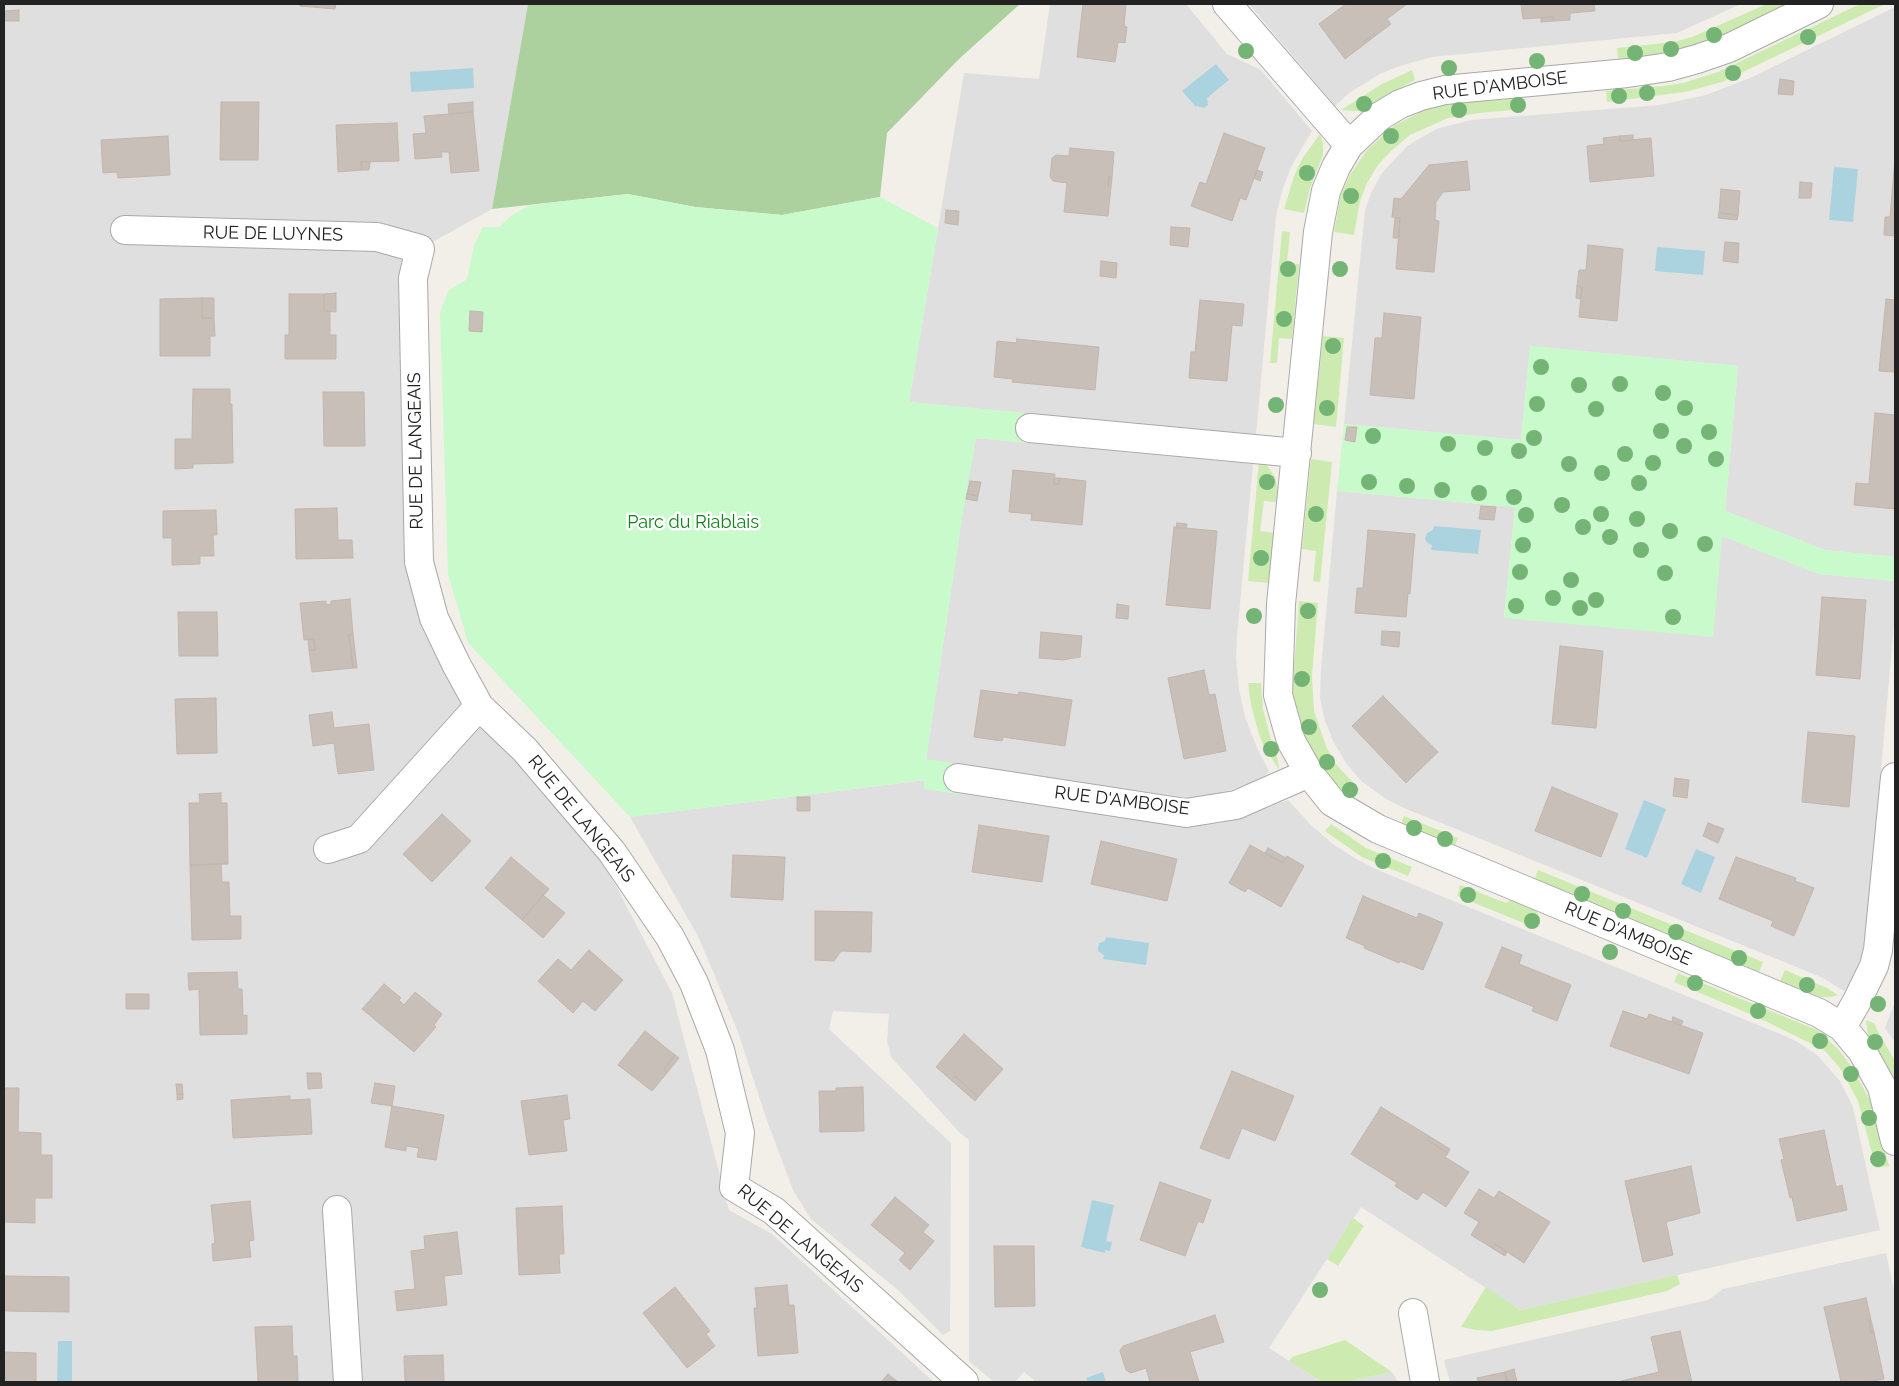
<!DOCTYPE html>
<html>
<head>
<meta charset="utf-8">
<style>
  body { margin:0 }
  #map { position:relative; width:1899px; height:1386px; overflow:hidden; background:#f2efe9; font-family:Raleway,sans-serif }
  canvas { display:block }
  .frame { position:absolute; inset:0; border:5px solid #222; pointer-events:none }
</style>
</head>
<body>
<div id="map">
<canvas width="1899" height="1386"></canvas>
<div class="frame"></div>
</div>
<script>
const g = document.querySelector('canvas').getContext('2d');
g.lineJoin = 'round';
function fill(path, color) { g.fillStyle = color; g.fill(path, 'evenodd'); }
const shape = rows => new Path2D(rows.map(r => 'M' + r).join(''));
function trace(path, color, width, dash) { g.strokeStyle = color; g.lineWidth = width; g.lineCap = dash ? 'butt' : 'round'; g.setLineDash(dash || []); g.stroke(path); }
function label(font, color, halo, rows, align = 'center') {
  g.font = font + ' Raleway,sans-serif'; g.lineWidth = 5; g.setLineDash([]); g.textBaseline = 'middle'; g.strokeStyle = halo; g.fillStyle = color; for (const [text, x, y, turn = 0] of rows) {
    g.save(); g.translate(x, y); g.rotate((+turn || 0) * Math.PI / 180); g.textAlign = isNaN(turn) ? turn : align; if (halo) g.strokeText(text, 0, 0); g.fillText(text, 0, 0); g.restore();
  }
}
fill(shape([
  [4,4,528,4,492,209,420,249,419,562,456,664,574,806,672,993,729,1210,772,1234,934,1382,4,1382],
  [1050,4,1186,4,1227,54,1261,70,1312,131,1291,167,1282,191,1276,216,1256,435,909,402,964,73,1039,79],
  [1249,4,1741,4,1677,33,1432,57,1397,67,1380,74,1349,93,1335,106],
  [1895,7,1895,557,1825,550,1725,511,1738,366,1530,346,1521,440,1344,424,1365,210,1372,191,1382,173,1407,146,1436,129,1471,120,1659,105,1706,95,1750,78],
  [976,438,1253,464,1237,636,1236,659,1239,689,1245,717,1257,748,1269,771,1266,775,1257,780,1222,793,1190,798,926,760,962,515],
  [1337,491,1515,507,1504,617,1722,536,1819,574,1895,581,1895,613,1866,938,1861,958,1848,986,1844,991,1821,977,1404,808,1386,799,1361,781,1346,763,1334,743,1325,721,1320,698,1321,669],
  [925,780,925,789,1187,826,1221,823,1288,800,1311,825,1334,845,1358,860,1380,871,1785,1036,1796,1041,1817,1055,1840,1081,1853,1107,1880,1230,1520,1310,1361,1207,1269,1348,1322,1382,1036,1382,1024,1372,1015,1382,994,1382,969,1361,969,1140,959,1132,891,1057,887,1041,889,1014,833,1011,829,1029,951,1143,950,1331,943,1335,898,1290,811,1219,793,1190,766,1118,738,1032,699,938,630,817],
  [1895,1002,1895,1042,1885,1028],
  [1886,1253,1895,1295,1895,1382,1450,1382,1444,1360,1708,1300,1723,1289],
  [1392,1372,1398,1382,1346,1382]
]), '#e0dfdf');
fill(shape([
  [1767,4,1791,4,1740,28,1695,47,1655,56,1618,59,1617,48,1674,42,1692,37],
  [1860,4,1885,4,1722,82,1685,92,1607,102,1606,91,1664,86,1683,83,1718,72],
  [1412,70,1415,80,1388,94,1366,108,1358,111,1341,110,1382,84],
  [1523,98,1525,109,1479,113,1448,118,1410,135,1391,151,1378,165,1367,183,1360,201,1354,235,1334,232,1341,194,1350,175,1367,150,1395,125,1425,110,1453,103],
  [1320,134,1323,143,1323,155,1310,188,1304,213,1284,209,1294,176,1302,159],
  [1282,231,1290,232,1287,263,1299,264,1292,339,1279,338,1277,363,1270,363],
  [1323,336,1344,338,1336,427,1314,424],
  [1311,459,1332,462,1320,582,1313,581,1316,551,1302,549],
  [1259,461,1266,464,1275,477,1278,490,1277,502,1264,501,1260,531,1275,533,1269,583,1248,581],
  [1299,601,1318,603,1312,675,1314,711,1326,746,1335,763,1359,789,1351,800,1322,771,1302,732,1292,695],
  [1248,683,1261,683,1263,709,1271,740,1278,760,1279,770,1263,744,1259,734,1251,705],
  [1404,816,1458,838,1453,850,1399,829],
  [1331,824,1366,848,1412,867,1408,876,1362,857,1325,831],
  [1538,870,1763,962,1759,972,1534,881],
  [1460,885,1506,903,1520,894,1536,902,1538,916,1540,917,1536,928,1457,896],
  [1785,970,1827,988,1838,995,1832,997,1820,997,1780,981],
  [1678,973,1817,1030,1838,1049,1851,1066,1870,1100,1889,1166,1876,1168,1858,1101,1840,1068,1824,1050,1757,1017,1674,982],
  [1866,1020,1875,1024,1877,1030,1895,1061,1895,1082,1884,1060,1868,1036],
  [1353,1218,1364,1226,1338,1266,1327,1259],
  [1677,1275,1680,1284,1667,1291,1492,1331,1476,1330,1461,1327,1486,1287,1520,1310],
  [1345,1340,1392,1372,1346,1382,1322,1382,1289,1361,1292,1357]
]), '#cdebb0');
fill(shape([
  [528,4,1020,4,959,59,887,133,880,197,782,215,695,207,628,194,492,209]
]), '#add19e');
fill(shape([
  [628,194,695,207,782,215,880,197,938,228,909,402,1046,415,1042,444,976,438,962,518,926,759,990,769,986,797,924,789,924,780,630,817,468,643,448,574,440,312,449,290,466,280,468,276,474,245,483,227,499,227,512,215,530,205],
  [1530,346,1738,366,1725,511,1825,550,1895,557,1895,581,1819,574,1722,536,1713,637,1504,618,1515,507,1337,491,1344,424,1521,440]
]), '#c8facc');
fill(shape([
  [1216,64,1229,80,1207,98,1208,105,1204,108,1197,106,1196,107,1182,91],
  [473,68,474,88,411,92,410,72],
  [1834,167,1858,169,1853,222,1829,220],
  [1657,247,1705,251,1703,275,1655,271],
  [1434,526,1481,530,1478,554,1431,550,1432,545,1427,543,1425,539,1427,533,1433,530],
  [1644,800,1666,809,1647,858,1625,849],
  [1696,849,1715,857,1701,893,1681,884],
  [1106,937,1149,943,1146,965,1103,959,1104,955,1098,951,1098,948,1099,943,1105,941],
  [1092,1200,1114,1205,1106,1241,1112,1242,1110,1251,1105,1250,1105,1253,1081,1247],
  [58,1341,72,1341,72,1382,57,1382],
  [1103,1372,1106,1382,1088,1382,1086,1378]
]), '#aad3df');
const building = shape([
  [300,4,336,4,335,9,300,6,300,4],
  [1083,4,1126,4,1124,26,1127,27,1125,43,1118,42,1115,62,1077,57,1083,4],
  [1346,4,1407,4,1387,19,1391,24,1375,36,1374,34,1364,41,1366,43,1345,59,1319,24,1346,4],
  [1521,4,1594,4,1595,11,1570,13,1570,20,1554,21,1553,17,1523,19,1521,4],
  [19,10,19,21,4,21,4,11,19,10],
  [1553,17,1554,21,1541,22,1541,18,1553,17],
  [1374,34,1375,36,1366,43,1364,41,1374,34],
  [1780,79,1794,81,1793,95,1778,94,1780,79],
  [221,102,259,102,258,160,220,160,221,102],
  [473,102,473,112,449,114,448,104,473,102],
  [473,112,479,171,451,173,449,152,441,152,442,157,415,159,413,134,426,133,424,116,473,112],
  [397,123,399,161,361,162,362,170,338,172,336,125,397,123],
  [1224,133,1265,148,1246,200,1240,198,1232,221,1191,206,1200,182,1206,184,1224,133],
  [1633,135,1633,140,1620,141,1620,136,1633,135],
  [168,136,170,175,118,178,117,172,103,173,101,140,168,136],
  [1620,136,1620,141,1651,138,1654,176,1590,182,1587,146,1604,144,1603,138,1620,136],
  [1070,148,1114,152,1112,178,1109,177,1108,186,1111,187,1108,216,1064,212,1067,183,1053,181,1050,177,1052,158,1056,155,1069,156,1070,148],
  [1895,159,1895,236,1884,235,1885,217,1890,217,1895,159],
  [1467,161,1470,190,1443,192,1436,202,1435,220,1439,221,1434,272,1396,269,1400,218,1392,217,1394,198,1401,199,1429,165,1467,161],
  [361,162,370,162,369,170,362,170,361,162],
  [1257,170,1263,172,1260,181,1254,178,1257,170],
  [1109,177,1112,178,1111,187,1108,186,1109,177],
  [1800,182,1812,183,1811,198,1799,198,1800,182],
  [1721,189,1740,191,1738,215,1719,213,1721,189],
  [946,210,959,211,958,225,945,223,946,210],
  [1719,213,1738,215,1737,220,1718,218,1719,213],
  [1395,218,1400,218,1399,238,1393,238,1395,218],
  [1171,227,1190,228,1188,247,1170,245,1171,227],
  [1725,242,1739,243,1738,263,1723,261,1725,242],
  [1588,245,1623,249,1617,321,1579,317,1582,287,1577,286,1579,270,1586,270,1588,245],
  [1101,261,1117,263,1116,278,1100,276,1101,261],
  [1577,286,1582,287,1581,299,1576,298,1577,286],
  [336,293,336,312,324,311,324,294,336,293],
  [289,294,324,294,324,311,330,311,330,335,336,335,336,359,285,359,285,335,289,335,289,294],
  [202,298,202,318,214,318,215,336,210,336,210,356,160,356,160,299,202,298],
  [202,298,214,298,214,318,202,318,202,298],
  [1886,299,1895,300,1895,372,1879,371,1886,299],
  [1200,300,1244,304,1242,326,1232,325,1227,381,1189,378,1191,352,1195,352,1200,300],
  [470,311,483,312,482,332,469,331,470,311],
  [1384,313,1421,317,1414,399,1370,395,1375,338,1382,338,1384,313],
  [1017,339,1099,347,1095,390,1012,382,1013,379,994,377,997,341,1016,343,1017,339],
  [193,389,230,389,230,404,232,404,233,463,193,464,193,468,175,469,175,439,192,439,193,389],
  [323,392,364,392,365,446,324,446,323,392],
  [1875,413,1895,415,1895,509,1854,505,1856,483,1869,484,1875,413],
  [1347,427,1357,427,1355,442,1345,440,1347,427],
  [1013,470,1055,474,1054,484,1059,484,1060,478,1086,481,1082,525,1031,520,1032,514,1009,512,1013,470],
  [1054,478,1060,478,1059,484,1054,484,1054,478],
  [970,481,981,482,978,496,967,494,970,481],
  [967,494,978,496,977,501,966,499,967,494],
  [1481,506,1496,507,1494,520,1479,519,1481,506],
  [337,508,338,540,352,540,353,558,296,559,295,509,337,508],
  [216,510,217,535,213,535,214,556,200,556,200,564,172,565,172,538,163,538,163,511,216,510],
  [1177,523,1187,524,1186,529,1176,528,1177,523],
  [1174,527,1217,531,1210,609,1166,605,1174,527],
  [1368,530,1415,534,1410,594,1408,593,1406,617,1355,613,1357,588,1363,588,1368,530],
  [1822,597,1866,600,1860,679,1816,675,1822,597],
  [350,599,353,634,349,635,353,668,312,672,309,650,315,650,314,639,304,640,300,603,326,601,326,605,331,604,331,601,350,599],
  [1117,604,1129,606,1128,619,1116,618,1117,604],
  [178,612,217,612,218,656,179,656,178,612],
  [1382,631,1400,632,1399,647,1381,645,1382,631],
  [1041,632,1082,636,1080,657,1063,660,1039,658,1041,632],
  [353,634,357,668,353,668,349,635,353,634],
  [308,639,314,639,315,650,309,650,308,639],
  [1560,646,1603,651,1596,728,1552,724,1560,646],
  [1204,670,1209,695,1215,694,1226,751,1184,759,1168,678,1204,670],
  [981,690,1018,695,1019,692,1072,700,1065,746,1003,737,1002,741,974,737,981,690],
  [1383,696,1438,752,1406,783,1352,726,1383,696],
  [216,698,217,753,177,754,175,699,216,698],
  [332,712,334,728,369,724,374,770,338,774,334,743,313,746,309,715,332,712],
  [1808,732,1855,736,1849,807,1802,802,1808,732],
  [1675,778,1689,780,1687,798,1673,796,1675,778],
  [1552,787,1618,814,1601,857,1535,831,1552,787],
  [221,793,221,803,227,803,228,864,190,865,189,803,200,803,199,794,221,793],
  [797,797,810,797,810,811,797,811,797,797],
  [442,814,471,841,432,882,403,854,442,814],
  [1708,823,1724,829,1718,843,1703,836,1708,823],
  [979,825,1049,836,1042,882,972,872,979,825],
  [1101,841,1177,859,1167,901,1091,884,1101,841],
  [1250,845,1283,863,1287,856,1304,866,1281,907,1248,888,1245,892,1229,883,1250,845],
  [1268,848,1286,858,1283,863,1265,853,1268,848],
  [733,855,785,857,783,900,731,897,733,855],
  [511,857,549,889,522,920,485,888,511,857],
  [1736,857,1796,878,1795,881,1814,888,1794,936,1771,926,1773,921,1719,899,1736,857],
  [221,864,222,882,229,882,230,916,241,916,241,939,192,940,190,865,221,864],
  [543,895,565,913,543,938,522,920,543,895],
  [1363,896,1417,918,1419,913,1443,923,1423,970,1400,961,1399,963,1364,948,1365,946,1346,938,1363,896],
  [815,911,872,912,871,952,841,951,834,961,815,960,815,911],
  [1502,947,1522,955,1519,964,1571,985,1557,1021,1532,1011,1534,1007,1485,987,1502,947],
  [589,950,623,980,595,1011,583,1001,573,1013,538,981,558,959,571,970,589,950],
  [237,972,238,989,242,989,243,1016,247,1015,247,1034,200,1035,199,989,189,990,188,973,237,972],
  [384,984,401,998,399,1000,404,1005,415,992,442,1014,434,1025,436,1027,414,1052,362,1009,384,984],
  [126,994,149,994,149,1009,126,1009,126,994],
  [1623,1011,1647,1019,1649,1014,1703,1033,1689,1074,1610,1046,1623,1011],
  [1673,1017,1683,1021,1681,1025,1672,1022,1673,1017],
  [645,1031,675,1055,664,1069,667,1073,652,1091,618,1065,645,1031],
  [964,1034,1003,1069,978,1097,955,1076,951,1080,936,1067,964,1034],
  [675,1055,679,1058,667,1073,664,1069,675,1055],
  [1232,1071,1294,1096,1275,1141,1242,1128,1229,1159,1200,1148,1232,1071],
  [307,1073,321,1073,322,1088,308,1089,307,1073],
  [955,1076,978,1097,975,1101,951,1080,955,1076],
  [375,1083,395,1086,392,1106,371,1103,375,1083],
  [176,1084,182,1084,183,1094,177,1094,176,1084],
  [863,1087,864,1131,820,1132,819,1091,836,1091,836,1088,863,1087],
  [4,1088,19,1088,18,1132,41,1133,41,1155,52,1155,52,1198,35,1198,35,1223,4,1222,4,1088],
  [177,1094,183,1094,183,1099,177,1100,177,1094],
  [567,1095,570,1119,563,1120,567,1151,529,1155,521,1101,567,1095],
  [290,1096,290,1100,310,1099,312,1134,233,1138,231,1100,290,1096],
  [392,1106,444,1115,436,1160,417,1157,419,1148,406,1146,406,1151,385,1147,392,1106],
  [1381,1107,1429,1136,1427,1140,1448,1153,1445,1157,1469,1172,1446,1207,1423,1192,1417,1200,1395,1186,1397,1183,1351,1154,1381,1107],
  [1824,1130,1836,1187,1842,1185,1847,1210,1797,1221,1792,1197,1790,1198,1781,1160,1784,1159,1779,1139,1824,1130],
  [1429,1136,1450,1149,1448,1153,1427,1140,1429,1136],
  [1691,1166,1700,1213,1666,1222,1673,1255,1643,1262,1625,1181,1691,1166],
  [1160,1182,1211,1200,1203,1223,1198,1221,1185,1256,1140,1240,1160,1182],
  [1479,1189,1494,1198,1499,1191,1550,1222,1524,1263,1495,1244,1492,1248,1471,1235,1479,1222,1464,1213,1479,1189],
  [895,1197,929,1225,923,1232,934,1241,910,1270,899,1260,905,1253,871,1225,895,1197],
  [250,1201,254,1240,249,1241,251,1257,213,1261,212,1244,215,1243,211,1205,250,1201],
  [562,1206,564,1254,559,1254,560,1273,519,1275,516,1208,562,1206],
  [457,1232,462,1274,444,1276,447,1305,397,1311,395,1291,415,1289,411,1251,425,1249,424,1236,457,1232],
  [1495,1244,1507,1252,1505,1256,1492,1248,1495,1244],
  [994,1246,1034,1246,1035,1306,995,1307,994,1246],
  [4,1276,69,1277,69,1312,4,1311,4,1276],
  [787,1285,789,1305,794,1305,798,1353,758,1356,754,1308,757,1308,755,1288,787,1285],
  [675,1287,710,1331,706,1334,715,1346,687,1368,643,1313,675,1287],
  [1866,1298,1871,1320,1869,1320,1871,1333,1874,1332,1884,1379,1868,1382,1841,1382,1824,1307,1866,1298],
  [1215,1315,1224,1342,1190,1352,1199,1382,1150,1382,1146,1368,1131,1373,1126,1370,1120,1351,1123,1346,1215,1315],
  [1869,1320,1871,1320,1874,1332,1871,1333,1869,1320],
  [292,1326,293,1356,297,1356,298,1382,258,1382,255,1327,292,1326],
  [1680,1331,1692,1382,1621,1382,1621,1381,1659,1372,1651,1337,1680,1331],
  [4,1352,36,1353,36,1382,4,1382,4,1352],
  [443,1355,444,1382,405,1382,404,1356,443,1355],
  [1514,1369,1517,1382,1507,1382,1505,1372,1514,1369],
  [1505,1372,1507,1382,1478,1382,1477,1378,1505,1372],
  [888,1374,898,1382,881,1382,888,1374]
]);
fill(building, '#c7bfb8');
trace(building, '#c4b6ab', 1);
const minor = shape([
  [1227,4,1349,145],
  [1819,4,1729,48,1697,59,1668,67,1628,73,1476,87,1445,90,1421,96,1400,104,1380,116,1349,145,1336,167,1326,191,1318,232,1281,604,1278,695,1291,741,1309,773,1332,802,1378,829,1819,1013,1842,1027,1862,1051,1882,1087,1895,1141],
  [125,230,377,237,420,249,413,278,419,562,434,618,456,664,479,706,525,750,612,852,670,937,694,983,720,1050,740,1133,734,1187,774,1211,964,1382],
  [1030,428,1297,453],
  [958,778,1186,813,1236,805,1309,773],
  [328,849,359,839,479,706],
  [1842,1027,1856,1003,1874,966,1878,950,1895,777],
  [337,1210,348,1382],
  [1413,1313,1425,1382]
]);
trace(minor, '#a9a9a9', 30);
trace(minor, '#fff', 28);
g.fillStyle = '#74b475';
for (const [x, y] of [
  [1714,35],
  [1808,37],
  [1671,49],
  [1246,51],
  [1635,53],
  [1537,61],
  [1449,68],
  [1733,73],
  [1647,93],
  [1619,96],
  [1364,104],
  [1518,105],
  [1459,110],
  [1391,136],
  [1307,173],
  [1351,196],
  [1288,269],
  [1340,269],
  [1284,319],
  [1333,346],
  [1541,367],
  [1620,384],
  [1579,385],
  [1663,393],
  [1537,404],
  [1276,405],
  [1327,408],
  [1685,408],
  [1596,409],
  [1661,431],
  [1709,432],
  [1373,436],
  [1534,438],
  [1448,444],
  [1684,446],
  [1485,448],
  [1519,451],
  [1625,454],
  [1716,459],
  [1653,463],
  [1569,464],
  [1602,473],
  [1267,482],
  [1369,482],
  [1639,483],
  [1407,486],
  [1442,490],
  [1479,493],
  [1514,497],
  [1562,505],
  [1316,514],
  [1601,514],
  [1526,515],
  [1637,519],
  [1583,527],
  [1670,531],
  [1610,537],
  [1705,544],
  [1523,545],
  [1641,550],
  [1261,558],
  [1520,572],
  [1665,573],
  [1571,580],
  [1553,598],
  [1596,600],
  [1516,606],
  [1580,608],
  [1308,611],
  [1254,616],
  [1673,617],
  [1302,679],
  [1309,727],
  [1271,749],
  [1327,762],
  [1350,790],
  [1414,828],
  [1445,839],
  [1383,861],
  [1582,894],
  [1468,895],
  [1623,911],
  [1532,921],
  [1676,932],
  [1610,952],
  [1739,958],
  [1695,983],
  [1807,985],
  [1878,1004],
  [1758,1011],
  [1820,1041],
  [1875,1042],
  [1851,1074],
  [1869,1118],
  [1878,1159],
  [1320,1290]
]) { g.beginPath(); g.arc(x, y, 8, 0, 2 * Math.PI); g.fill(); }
label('18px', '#222', '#fff', [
  ["RUE D'AMBOISE",1500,86,-7],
  ["RUE DE LUYNES",273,234,1],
  ["RUE DE LANGEAIS",416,451,-91],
  ["RUE D'AMBOISE",1122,801,7],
  ["RUE DE LANGEAIS",581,819,51],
  ["RUE D'AMBOISE",1628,934,23],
  ["RUE DE LANGEAIS",800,1239,40]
]);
label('18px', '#0c8416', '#fff', [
  ["Parc du Riablais",693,523]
]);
</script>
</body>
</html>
